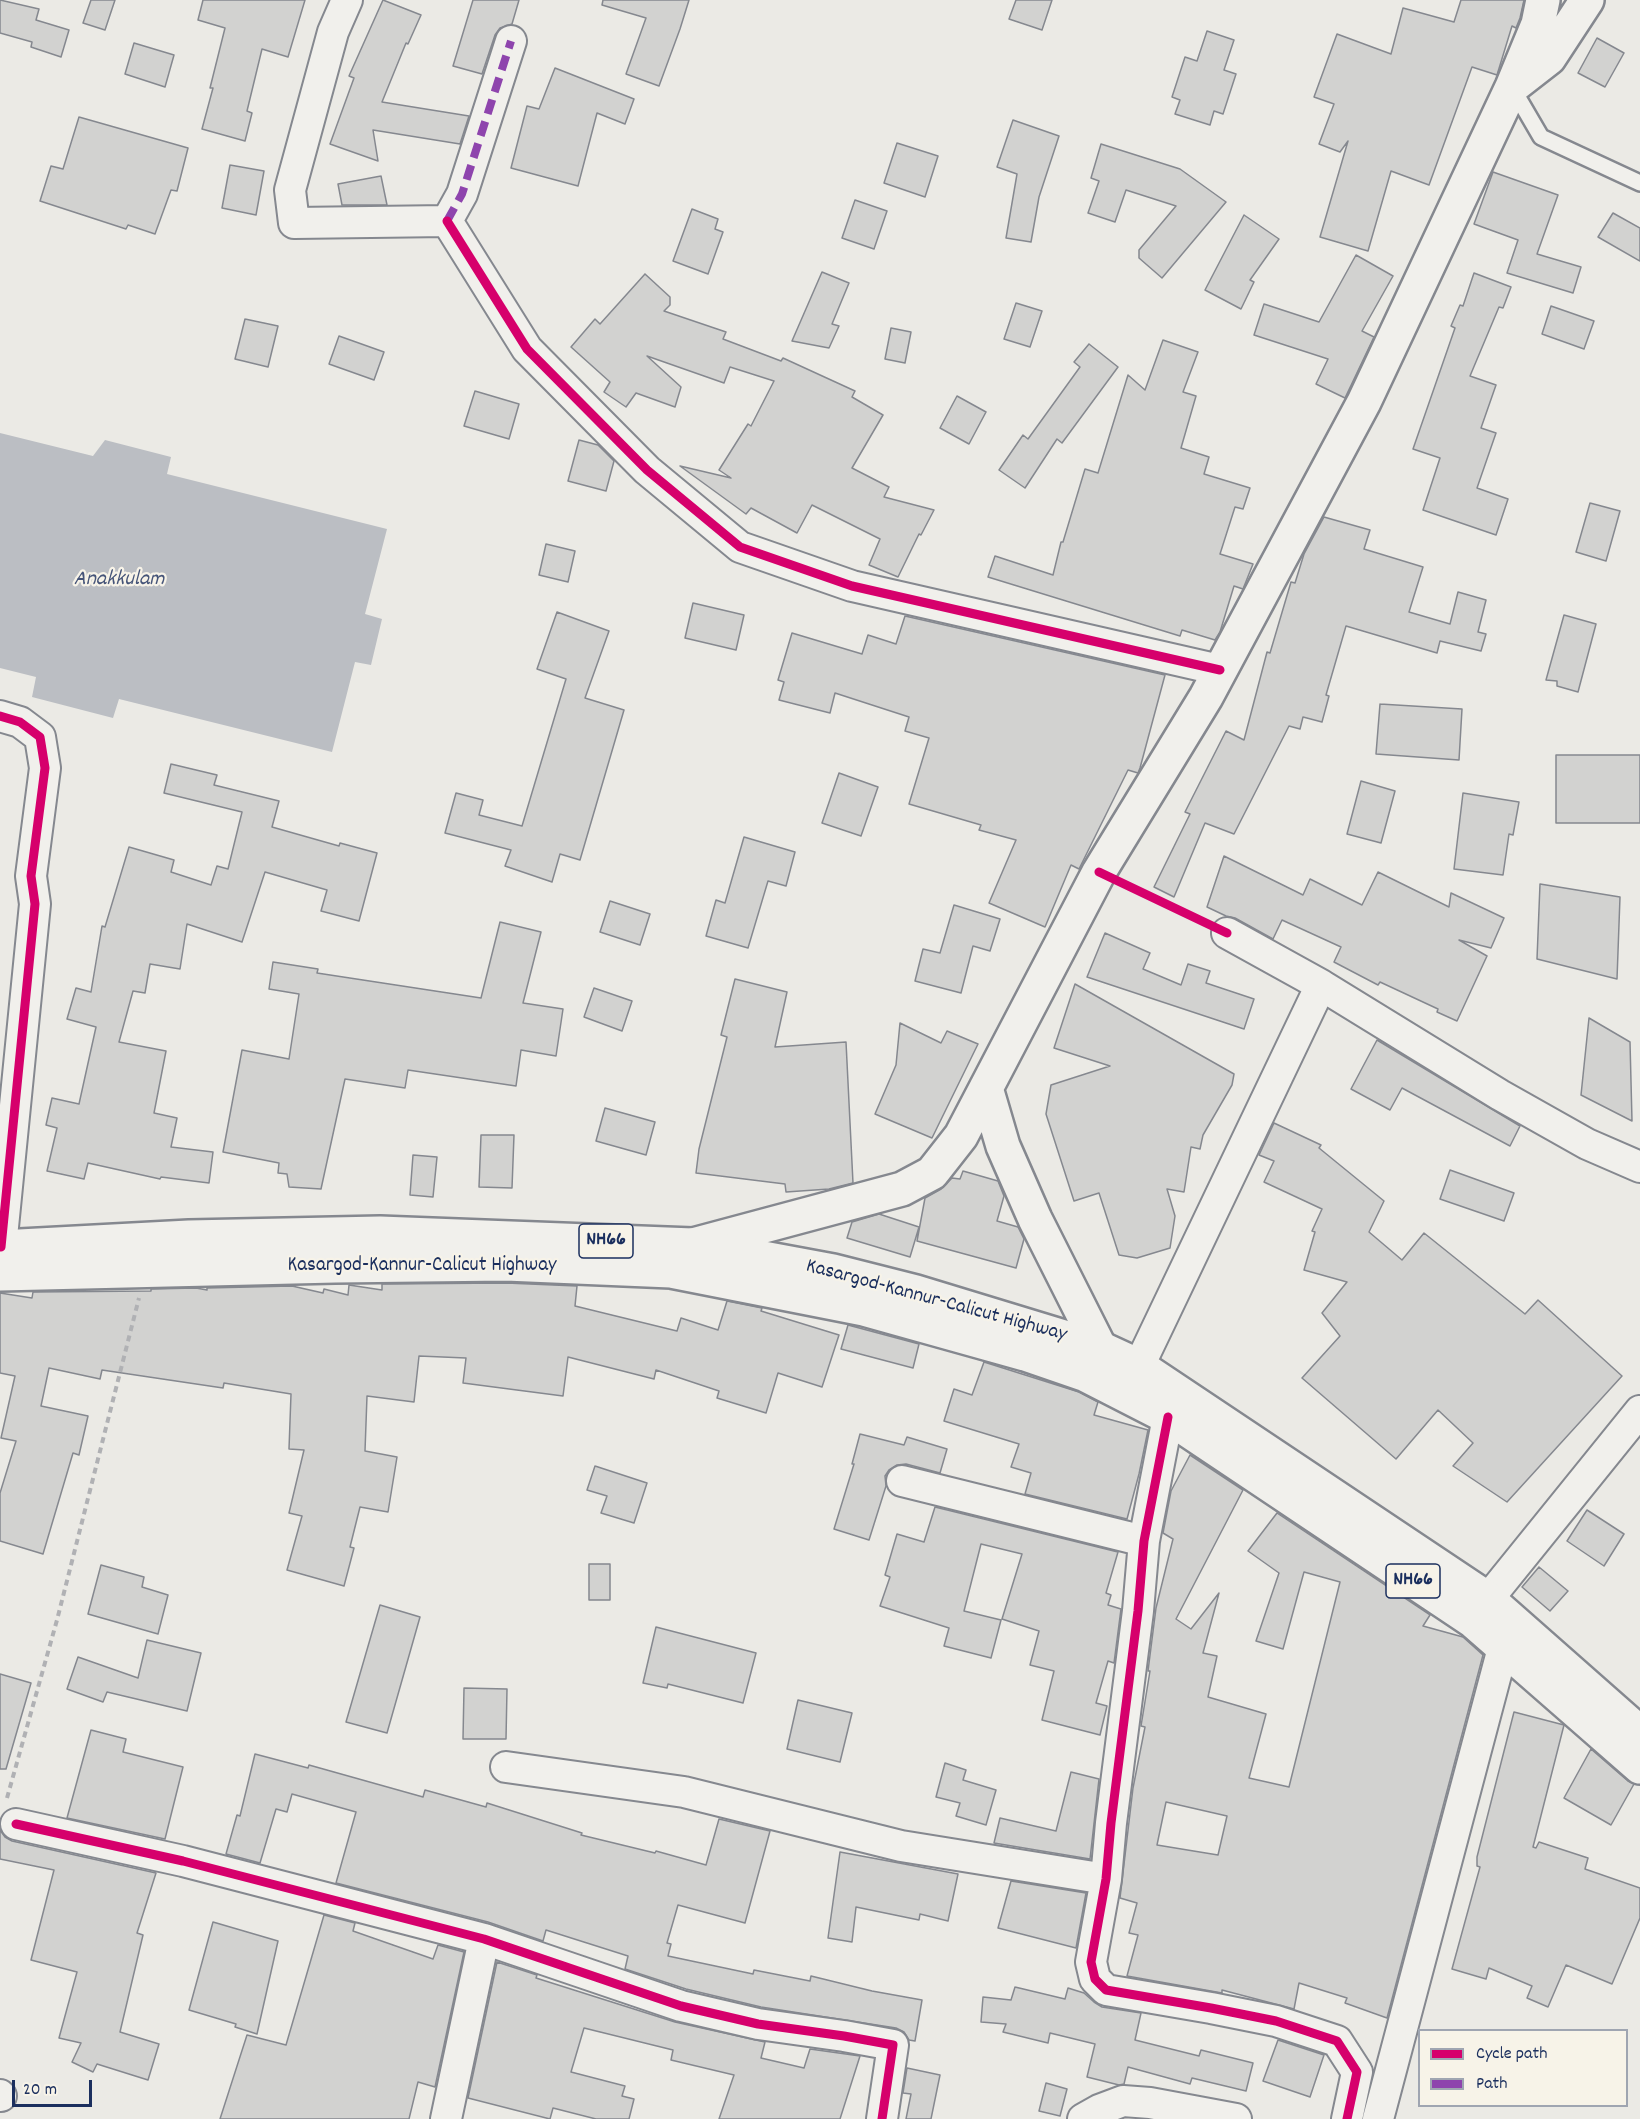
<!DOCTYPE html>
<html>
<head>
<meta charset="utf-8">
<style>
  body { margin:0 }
  #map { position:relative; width:1640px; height:2119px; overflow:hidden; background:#ebeae5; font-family:Dekko,sans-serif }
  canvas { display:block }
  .legend { position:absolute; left:1418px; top:2029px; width:210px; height:78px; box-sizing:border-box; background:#f7f3e8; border:2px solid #9fa5b1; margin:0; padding:8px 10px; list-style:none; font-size:18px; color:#1b2f5e }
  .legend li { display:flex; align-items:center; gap:12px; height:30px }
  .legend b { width:30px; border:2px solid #9fa5b1 }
  .scale { position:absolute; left:12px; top:2080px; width:80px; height:27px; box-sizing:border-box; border:3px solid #1b2f5e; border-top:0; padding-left:8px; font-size:18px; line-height:21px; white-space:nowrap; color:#1b2f5e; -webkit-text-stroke:4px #f7f3e8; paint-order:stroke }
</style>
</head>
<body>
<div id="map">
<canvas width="1640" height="2119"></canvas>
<ul class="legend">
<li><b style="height:8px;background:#d6006c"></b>Cycle path</li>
<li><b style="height:8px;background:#8e44ad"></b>Path</li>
</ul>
<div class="scale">20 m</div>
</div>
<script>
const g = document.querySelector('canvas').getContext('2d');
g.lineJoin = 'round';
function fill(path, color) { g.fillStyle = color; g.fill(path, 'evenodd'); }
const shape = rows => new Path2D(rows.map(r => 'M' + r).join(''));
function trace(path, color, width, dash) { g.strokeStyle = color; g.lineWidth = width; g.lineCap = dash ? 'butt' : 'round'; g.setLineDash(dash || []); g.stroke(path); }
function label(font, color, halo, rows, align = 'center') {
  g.font = font + ' Dekko,sans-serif'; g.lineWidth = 4.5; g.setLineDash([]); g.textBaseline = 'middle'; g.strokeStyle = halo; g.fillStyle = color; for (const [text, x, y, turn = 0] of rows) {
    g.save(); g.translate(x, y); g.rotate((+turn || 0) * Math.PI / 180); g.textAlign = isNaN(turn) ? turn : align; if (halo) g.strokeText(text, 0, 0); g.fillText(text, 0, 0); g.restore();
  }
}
fill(shape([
  [0,433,93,456,105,440,171,457,167,474,387,529,365,614,382,619,371,665,355,662,332,752,119,699,113,718,32,697,36,677,0,668]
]), '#bbbec3');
const building = shape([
  [0,0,39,9,36,20,69,30,61,57,31,47,32,42,0,33,0,0],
  [91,0,115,0,105,30,83,23,91,0],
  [203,0,305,0,288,57,262,49,247,111,252,113,245,141,202,129,213,88,210,88,225,28,198,20,203,0],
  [383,0,421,15,408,44,406,43,382,102,469,116,460,144,373,130,378,161,330,144,354,78,349,76,383,0],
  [473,0,519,0,512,24,500,28,495,35,482,74,453,66,473,0],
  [603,0,689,0,680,29,659,86,626,74,646,18,602,5,603,0],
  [1016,0,1052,0,1042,30,1009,19,1016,0],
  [1461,0,1524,0,1520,18,1516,28,1512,26,1497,75,1472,67,1429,185,1391,171,1368,251,1320,237,1348,141,1340,152,1319,144,1334,104,1314,97,1337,34,1391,54,1403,8,1454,22,1461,0],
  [1207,31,1234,40,1224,70,1236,74,1223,114,1214,111,1210,125,1175,114,1180,100,1172,97,1185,57,1197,61,1207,31],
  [1597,38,1624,53,1605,87,1578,73,1597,38],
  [134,43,174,55,165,87,125,74,134,43],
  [555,68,634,99,625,124,597,113,578,186,511,168,527,106,539,109,555,68],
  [79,117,188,148,177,191,171,190,155,234,128,225,126,229,40,201,51,166,63,169,79,117],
  [1013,120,1059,136,1039,197,1031,242,1006,238,1017,174,997,167,1013,120],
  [897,143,938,156,925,197,884,183,897,143],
  [1101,144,1180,169,1226,202,1162,278,1139,258,1139,250,1176,206,1126,190,1115,222,1088,213,1099,181,1091,178,1101,144],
  [230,165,264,171,256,215,222,208,230,165],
  [1493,172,1558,195,1537,254,1581,267,1573,293,1507,273,1518,240,1474,224,1493,172],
  [381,176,387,205,342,205,338,184,381,176],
  [855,200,887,211,874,249,842,238,855,200],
  [692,209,718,219,715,229,723,232,708,274,673,261,692,209],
  [1613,213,1640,228,1640,261,1598,237,1613,213],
  [1244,215,1279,239,1250,280,1254,282,1241,309,1205,290,1244,215],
  [1356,255,1393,276,1362,331,1374,337,1345,398,1316,384,1328,359,1254,335,1264,304,1319,322,1356,255],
  [822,272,849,283,832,324,839,326,829,348,792,341,822,272],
  [1474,273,1511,287,1503,308,1499,307,1470,376,1496,385,1481,428,1496,433,1477,488,1508,499,1496,535,1423,510,1440,458,1413,449,1455,328,1451,326,1460,305,1463,306,1474,273],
  [645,274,670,297,670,305,664,311,726,332,723,339,781,361,783,358,855,391,852,397,883,415,852,468,889,487,884,497,934,510,921,535,919,534,898,577,869,565,880,539,812,505,797,533,751,508,746,514,680,466,731,478,719,470,748,424,751,426,774,381,730,367,724,383,647,356,681,387,675,407,636,393,626,407,604,392,610,382,571,347,595,319,600,324,645,274],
  [1016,303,1042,311,1030,347,1004,339,1016,303],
  [1551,306,1594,321,1584,349,1542,334,1551,306],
  [245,319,278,326,268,367,235,359,245,319],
  [891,328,911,332,905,363,885,359,891,328],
  [339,336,384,352,374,380,329,364,339,336],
  [1163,340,1198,352,1183,392,1196,396,1181,448,1209,457,1204,474,1250,488,1243,509,1235,507,1220,554,1253,564,1243,589,1234,586,1220,632,1215,640,1182,630,1180,636,988,577,995,556,1053,575,1061,542,1063,542,1085,469,1098,473,1128,375,1145,390,1163,340],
  [1089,344,1118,367,1062,443,1057,439,1025,488,999,470,1023,435,1028,439,1080,367,1074,362,1089,344],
  [475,391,519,404,509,439,464,426,475,391],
  [957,396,986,412,969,444,940,428,957,396],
  [579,440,598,445,614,461,606,491,568,481,579,440],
  [1590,503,1620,511,1606,561,1576,552,1590,503],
  [1324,517,1370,530,1364,549,1423,567,1409,612,1450,624,1458,592,1486,600,1478,632,1486,634,1481,651,1440,641,1437,653,1346,626,1326,695,1329,696,1322,722,1303,717,1300,729,1289,726,1234,834,1205,823,1174,897,1154,887,1190,814,1185,812,1226,731,1244,740,1267,652,1270,653,1291,582,1295,583,1304,554,1324,517],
  [546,544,575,551,568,582,539,575,546,544],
  [693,603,744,615,736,650,685,638,693,603],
  [557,612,609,631,585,698,624,710,580,860,560,854,552,882,505,866,511,850,445,833,456,793,483,800,479,815,522,826,566,679,537,669,557,612],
  [1564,615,1596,624,1578,692,1557,686,1557,681,1546,680,1564,615],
  [905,616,1165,675,1140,768,1138,773,1128,770,1079,869,1071,865,1045,927,989,903,1016,840,979,830,981,825,909,804,929,738,905,731,909,717,835,693,830,713,779,700,784,682,778,680,792,633,862,654,868,635,896,644,905,616],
  [1380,704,1462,709,1459,760,1376,754,1380,704],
  [1556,755,1640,755,1640,823,1556,823,1556,755],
  [171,764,217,775,214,785,279,801,272,827,339,846,340,843,377,853,359,921,321,911,327,890,265,872,242,942,187,924,180,969,150,964,145,993,133,991,119,1042,166,1051,154,1113,177,1118,171,1147,213,1152,209,1183,161,1177,160,1179,88,1163,84,1179,47,1171,57,1128,46,1125,52,1098,79,1104,96,1027,67,1019,76,988,91,992,102,926,105,927,129,847,174,860,171,872,211,885,217,866,228,869,242,812,164,793,171,764],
  [839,773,878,787,861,836,822,823,839,773],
  [1361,781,1395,791,1381,843,1347,834,1361,781],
  [1463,793,1519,802,1513,835,1509,834,1503,875,1454,869,1463,793],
  [744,837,795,852,786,886,768,881,748,948,706,936,716,900,725,903,744,837],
  [1224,856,1303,895,1310,879,1362,905,1378,872,1449,907,1451,893,1504,918,1491,948,1459,940,1487,956,1457,1021,1437,1012,1438,1009,1380,982,1378,985,1334,962,1341,947,1282,920,1273,939,1235,918,1226,916,1207,907,1224,856],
  [1540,884,1620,897,1617,979,1537,959,1540,884],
  [610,901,650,914,640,945,600,932,610,901],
  [954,905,1000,919,990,951,973,946,961,993,915,981,923,949,940,953,954,905],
  [500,922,541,932,523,1003,563,1009,556,1056,521,1050,516,1086,408,1070,405,1088,345,1079,321,1189,289,1187,287,1174,278,1173,279,1163,223,1152,242,1050,289,1059,299,994,269,989,273,962,318,969,317,973,481,998,500,922],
  [1105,933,1150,953,1143,969,1181,985,1188,964,1210,971,1206,983,1254,999,1244,1029,1087,977,1105,933],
  [735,979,787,992,775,1047,846,1042,853,1183,829,1189,786,1192,785,1184,696,1173,699,1149,727,1037,721,1035,735,979],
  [1075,984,1234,1074,1232,1085,1203,1135,1200,1149,1191,1147,1184,1192,1167,1189,1175,1216,1170,1248,1137,1258,1119,1255,1099,1193,1074,1201,1046,1114,1051,1085,1110,1066,1054,1048,1075,984],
  [594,988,632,1001,622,1031,584,1017,594,988],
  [1589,1018,1630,1042,1632,1121,1581,1095,1589,1018],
  [900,1023,941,1043,947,1031,978,1044,932,1138,875,1114,896,1065,900,1023],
  [1377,1040,1520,1126,1510,1146,1402,1088,1390,1110,1351,1089,1377,1040],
  [605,1108,655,1122,646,1155,596,1141,605,1108],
  [1274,1123,1321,1145,1319,1148,1384,1201,1369,1232,1402,1260,1424,1233,1525,1314,1538,1300,1622,1376,1507,1502,1453,1466,1473,1443,1438,1410,1396,1459,1302,1378,1340,1336,1322,1313,1347,1282,1304,1270,1315,1232,1312,1231,1322,1209,1264,1182,1274,1161,1259,1155,1274,1123],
  [481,1135,514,1135,512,1188,479,1187,481,1135],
  [413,1155,437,1157,433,1197,410,1195,413,1155],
  [1450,1170,1514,1193,1504,1221,1440,1199,1450,1170],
  [963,1171,998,1181,1004,1196,997,1221,1018,1227,1024,1239,1016,1268,917,1241,925,1198,941,1189,952,1178,960,1179,963,1171],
  [879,1214,919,1227,910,1257,847,1238,852,1222,879,1214],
  [506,1283,577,1286,575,1306,677,1331,681,1318,718,1330,727,1301,762,1308,761,1311,839,1335,822,1387,778,1373,766,1413,717,1398,719,1391,656,1370,654,1379,568,1357,563,1396,463,1383,466,1358,419,1356,414,1402,367,1396,365,1451,397,1457,388,1512,360,1507,350,1547,354,1548,344,1586,287,1570,302,1516,289,1513,304,1450,289,1449,291,1394,224,1383,223,1388,102,1370,100,1379,49,1368,41,1406,88,1416,79,1455,73,1453,43,1554,0,1541,0,1493,16,1441,1,1438,15,1376,0,1373,0,1293,32,1298,33,1292,151,1291,151,1289,196,1288,207,1290,207,1288,292,1286,323,1293,324,1289,348,1295,349,1285,382,1290,382,1284,506,1283],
  [848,1325,919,1344,913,1368,841,1349,848,1325],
  [984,1362,1079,1392,1098,1402,1094,1415,1148,1430,1139,1474,1127,1519,1025,1494,1031,1473,1011,1467,1019,1444,944,1421,954,1389,972,1395,984,1362],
  [860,1434,904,1445,907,1437,947,1449,940,1473,906,1464,897,1465,889,1470,885,1476,886,1486,869,1540,834,1529,854,1464,852,1464,860,1434],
  [1190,1455,1243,1490,1176,1619,1191,1629,1219,1593,1203,1653,1217,1656,1208,1697,1266,1714,1249,1778,1289,1787,1340,1582,1304,1572,1283,1649,1256,1641,1279,1573,1248,1551,1277,1513,1430,1615,1423,1626,1463,1637,1483,1655,1387,2018,1345,2003,1347,1998,1299,1983,1294,2009,1222,1990,1222,1993,1127,1976,1138,1935,1129,1933,1137,1903,1120,1898,1133,1788,1145,1727,1141,1726,1150,1671,1148,1671,1156,1608,1173,1539,1163,1533,1171,1491,1190,1455],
  [1166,1802,1227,1816,1218,1855,1157,1845,1166,1802],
  [595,1466,647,1483,634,1523,601,1513,607,1496,587,1490,595,1466],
  [935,1507,1118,1552,1106,1593,1111,1595,1108,1605,1121,1609,1114,1663,1108,1661,1096,1703,1107,1706,1100,1735,1042,1720,1054,1671,1030,1665,1039,1631,1002,1619,1022,1554,981,1544,964,1611,1001,1620,991,1658,944,1646,949,1628,880,1606,890,1577,885,1575,897,1534,924,1542,935,1507],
  [1587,1510,1624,1534,1604,1566,1567,1541,1587,1510],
  [589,1564,610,1564,610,1600,589,1600,589,1564],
  [101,1565,144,1577,142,1587,168,1595,158,1634,88,1614,101,1565],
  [1539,1567,1568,1591,1550,1611,1522,1587,1539,1567],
  [380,1605,420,1617,387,1733,346,1722,380,1605],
  [656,1627,756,1653,743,1703,668,1684,667,1688,643,1683,656,1627],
  [147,1640,201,1653,187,1711,107,1692,103,1702,67,1689,78,1657,138,1678,147,1640],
  [0,1674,31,1683,6,1769,0,1769,0,1674],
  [464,1688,507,1689,506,1739,463,1739,464,1688],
  [798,1700,852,1713,840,1762,787,1749,798,1700],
  [1514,1712,1564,1725,1533,1847,1536,1848,1539,1842,1588,1858,1585,1869,1640,1888,1640,1918,1612,1984,1566,1965,1548,2007,1527,1998,1532,1986,1489,1968,1486,1979,1452,1969,1480,1867,1477,1866,1477,1857,1514,1712],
  [91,1730,126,1739,123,1752,183,1767,165,1839,67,1818,91,1730],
  [1591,1749,1628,1781,1634,1784,1611,1825,1564,1798,1591,1749],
  [255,1754,308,1768,309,1765,423,1797,425,1790,486,1807,487,1803,582,1833,581,1835,655,1853,656,1851,706,1865,719,1819,770,1831,745,1923,678,1905,667,1943,671,1944,668,1956,753,1974,754,1970,810,1981,811,1976,872,1991,922,2000,915,2041,909,2040,904,2032,896,2028,761,2007,686,1989,625,1969,628,1956,546,1930,543,1941,488,1922,336,1883,356,1812,292,1794,287,1812,276,1809,260,1863,226,1854,237,1815,240,1816,255,1754],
  [945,1763,966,1770,963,1780,996,1790,986,1825,956,1816,960,1803,936,1797,945,1763],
  [1071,1772,1099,1779,1090,1859,994,1843,1000,1818,1056,1831,1071,1772],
  [0,1830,5,1837,12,1841,156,1873,137,1933,143,1935,120,2032,159,2044,148,2080,97,2064,93,2072,72,2062,81,2043,59,2038,77,1972,31,1960,54,1870,0,1859,0,1830],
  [840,1852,958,1874,948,1921,920,1914,919,1920,856,1907,852,1942,828,1938,840,1852],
  [1011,1881,1086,1893,1076,1948,998,1928,1011,1881],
  [324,1915,355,1923,353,1931,433,1959,438,1945,464,1952,435,2087,418,2082,409,2119,220,2119,247,2035,286,2045,324,1915],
  [213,1922,278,1941,257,2034,235,2027,236,2024,189,2010,213,1922],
  [497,1962,537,1975,536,1978,675,2022,765,2042,761,2058,804,2068,810,2049,860,2056,840,2119,719,2119,734,2075,671,2060,673,2050,584,2028,571,2072,625,2086,622,2096,634,2099,629,2119,596,2119,553,2108,550,2119,468,2098,497,1962],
  [1015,1987,1065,1999,1068,1988,1084,1993,1094,2002,1102,2007,1141,2013,1135,2040,1199,2056,1201,2050,1253,2063,1246,2091,1192,2078,1190,2084,1128,2067,1124,2084,1119,2085,1087,2077,1095,2044,1050,2033,1048,2043,1003,2032,1006,2024,981,2022,983,1997,1011,2000,1015,1987],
  [1278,2040,1324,2055,1310,2097,1263,2081,1278,2040],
  [907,2068,940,2075,931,2119,906,2119,911,2094,903,2093,907,2068],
  [1046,2083,1067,2089,1060,2116,1039,2111,1046,2083]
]);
fill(building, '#d2d2d0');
trace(building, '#85888f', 1.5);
const lane = shape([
  [1513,89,1541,137,1640,183]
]);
const street = shape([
  [347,0,333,32,290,190,294,223,447,221],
  [447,221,527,349,647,470,740,547,852,586,1220,670],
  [447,221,462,194,511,41],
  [0,716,20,722,40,737,45,768,31,876,35,904,1,1247],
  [1321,985,1500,1095,1587,1144,1640,1167],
  [1139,1366,1321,985,1227,933],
  [1168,1417,1144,1541,1138,1611,1111,1823,1106,1879,1091,1962,1095,1979,1106,1990,1211,2008,1276,2021,1337,2041,1357,2072,1347,2119],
  [902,1481,1144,1541],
  [1488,1599,1640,1411],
  [506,1767,684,1792,901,1846,1106,1879],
  [16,1824,183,1861,484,1939,681,2006,758,2024,844,2036,893,2045,882,2119],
  [0,2095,1,2096],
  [446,2119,484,1939],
  [1083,2119,1099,2110,1123,2101,1150,2103,1236,2119],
  [1378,2119,1503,1648]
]);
const secondary = shape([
  [1513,86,1549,58,1587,0],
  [986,1088,1003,1146,1035,1219,1100,1348],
  [693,1245,902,1189,932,1173,961,1136,1099,872,1206,697,1364,402,1512,87,1538,24,1543,0]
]);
const highway = shape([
  [0,1247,189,1237,380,1233,693,1245,833,1271,916,1292,1100,1348,1139,1366,1488,1599,1640,1733],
  [0,1274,335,1266,506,1264,671,1271,864,1309,1025,1354,1086,1375,1168,1417,1473,1621,1640,1767]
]);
trace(lane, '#85888f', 20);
trace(street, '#85888f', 34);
trace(secondary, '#85888f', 38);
trace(highway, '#85888f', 38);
trace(shape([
  [7,1798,57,1620,139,1298]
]), '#b0b1b4', 4, [6, 4.5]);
trace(lane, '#f1f0ec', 15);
trace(street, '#f1f0ec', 30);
trace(secondary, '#f1f0ec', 33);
trace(highway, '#f1f0ec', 33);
trace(shape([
  [447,221,462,194,511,41]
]), '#8e44ad', 8, [15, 8]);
trace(shape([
  [447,221,527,349,647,470,740,547,852,586,1220,670],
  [0,716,20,722,40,737,45,768,31,876,35,904,1,1247],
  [1099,872,1227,933],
  [1168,1417,1144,1541,1138,1611,1111,1823,1106,1879,1091,1962,1095,1979,1106,1990,1211,2008,1276,2021,1337,2041,1357,2072,1347,2119],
  [16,1824,183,1861,484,1939,681,2006,758,2024,844,2036,893,2045,882,2119]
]), '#d6006c', 9);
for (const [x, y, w] of [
  [606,1241,54],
  [1413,1581,54]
]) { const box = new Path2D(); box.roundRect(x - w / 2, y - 17, w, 34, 4.5); g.fillStyle = '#f7f3e8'; g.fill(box); trace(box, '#1b2f5e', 1.5); }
label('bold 20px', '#1b2f5e', null, [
  ["NH66",606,1241],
  ["NH66",1413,1581]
]);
label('21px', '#1b2f5e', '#f7f3e8', [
  ["Kasargod-Kannur-Calicut Highway",422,1267],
  ["Kasargod-Kannur-Calicut Highway",936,1302,15]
]);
label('italic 22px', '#455478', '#f7f3e8', [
  ["Anakkulam",119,581]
]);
</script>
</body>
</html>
